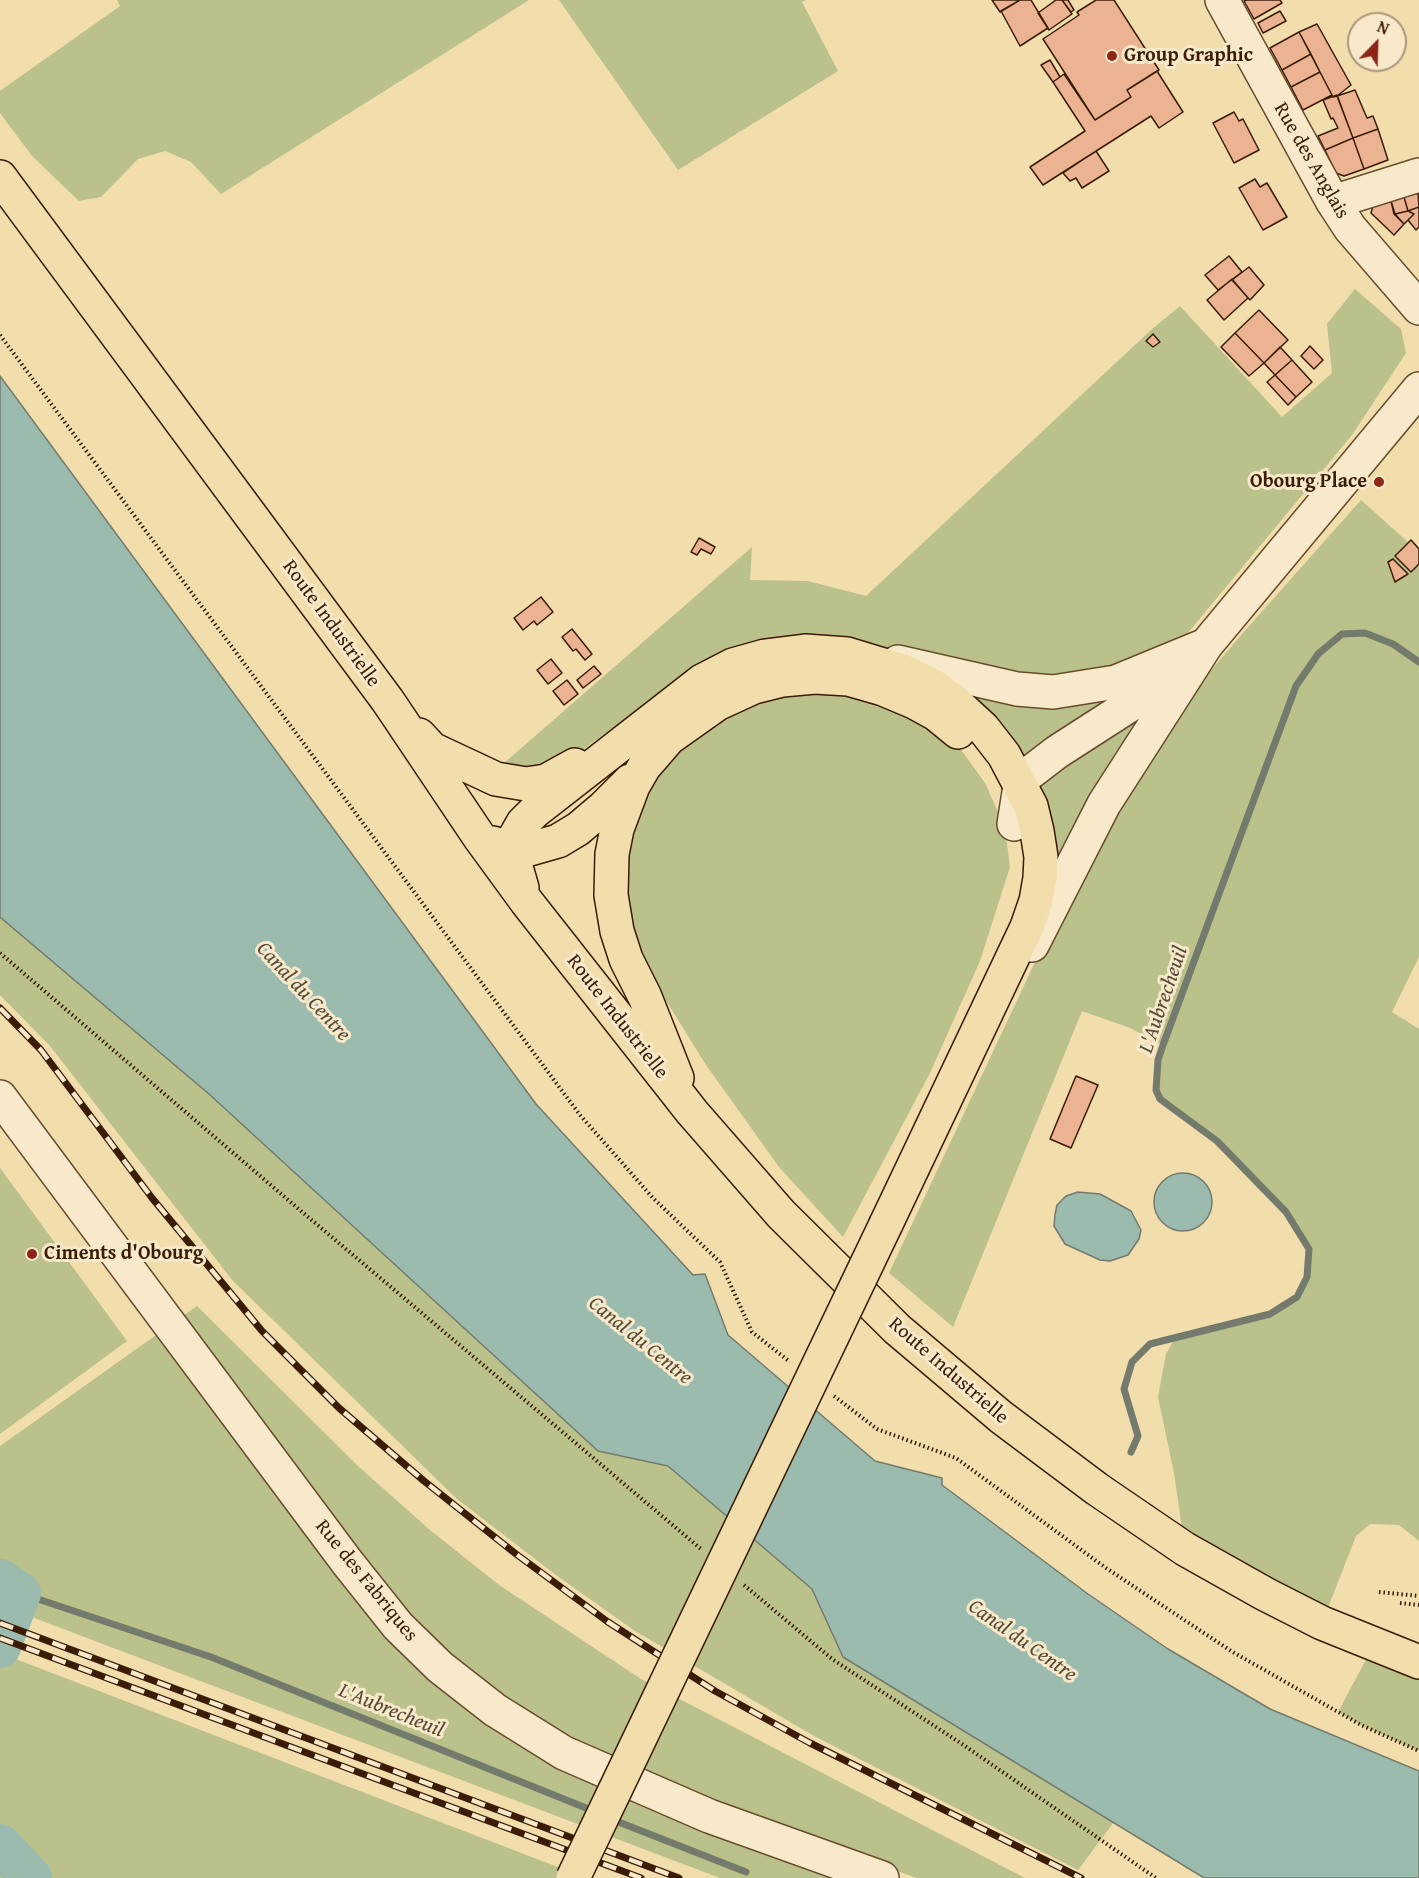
<!DOCTYPE html>
<html>
<head>
<meta charset="utf-8">
<style>
  body { margin:0 }
  #map { position:relative; width:1419px; height:1878px; overflow:hidden; background:#f2ddad; font-family:"Gentium Book Plus",serif }
  canvas { display:block }
  .north { position:absolute; left:1347px; top:12px; width:60px; height:60px; box-sizing:border-box; background:#f7e9ca; border:2px solid #ab977c; border-radius:50%; rotate:23deg; font-size:16px; font-weight:700; line-height:24px; text-align:center; color:#3a1c07 }
  .north::after { content:''; display:block; margin:auto; width:21px; height:27px; background:#8f2418; clip-path:polygon(50% 0,100% 100%,50% 72%,0 100%) }
</style>
</head>
<body>
<div id="map">
<canvas width="1419" height="1878"></canvas>
<div class="north">N</div>
</div>
<script>
const g = document.querySelector('canvas').getContext('2d');
g.lineJoin = 'round';
function fill(path, color) { g.fillStyle = color; g.fill(path, 'evenodd'); }
const shape = rows => new Path2D(rows.map(r => 'M' + r).join(''));
function trace(path, color, width, dash) { g.strokeStyle = color; g.lineWidth = width; g.lineCap = dash ? 'butt' : 'round'; g.setLineDash(dash || []); g.stroke(path); }
function label(font, color, halo, rows, align = 'center') {
  g.font = font + ' "Gentium Book Plus",serif'; g.lineWidth = 6; g.setLineDash([]); g.textBaseline = 'middle'; g.strokeStyle = halo; g.fillStyle = color; for (const [text, x, y, turn = 0] of rows) {
    g.save(); g.translate(x, y); g.rotate((+turn || 0) * Math.PI / 180); g.textAlign = isNaN(turn) ? turn : align; if (halo) g.strokeText(text, 0, 0); g.fillText(text, 0, 0); g.restore();
  }
}
fill(shape([
  [117,0,529,0,221,194,191,162,165,151,138,159,101,197,79,201,32,156,0,113,0,91,120,6],
  [559,0,806,0,802,2,838,71,678,170],
  [1355,289,1401,329,1406,353,1352,435,1187,634,1153,656,1085,679,961,667,867,643,691,671,563,764,517,767,503,764,752,547,750,580,808,581,866,596,1151,330,1180,306,1282,417,1332,373,1327,324],
  [1361,500,1419,552,1419,957,1392,1012,1419,1029,1419,1541,1399,1525,1370,1524,1356,1536,1322,1623,1185,1549,1174,1473,1158,1397,1166,1354,1176,1336,1270,1314,1297,1297,1307,1277,1309,1249,1286,1212,1256,1179,1217,1141,1160,1099,1156,1090,1158,1060,1163,1045,1130,1028,1082,1011,953,1327,889,1273,1091,843,1161,729,1242,634],
  [953,681,1138,683,1024,764],
  [865,692,954,740,985,783,998,812,1006,836,1010,867,980,961,930,1073,843,1237,779,1167,706,1065,627,938,619,900,644,776,755,695],
  [1153,698,1053,884,1038,787],
  [0,917,209,1094,598,1451,668,1466,812,1589,843,1657,1114,1822,1078,1870,814,1736,635,1631,556,1575,457,1499,233,1281,50,1046,0,995],
  [0,1168,127,1341,0,1434],
  [197,1306,358,1466,430,1530,499,1585,641,1679,1025,1878,917,1878,874,1863,862,1878,720,1878,0,1605,0,1446],
  [1375,1643,1419,1662,1419,1751,1361,1725,1338,1712],
  [0,1653,563,1869,558,1878,0,1878]
]), '#bac18a');
const water = shape([
  [0,376,536,1104,693,1275,705,1274,728,1335,875,1461,942,1478,942,1485,1088,1594,1168,1649,1270,1709,1419,1771,1419,1878,1204,1878,843,1657,812,1589,668,1466,598,1451,209,1094,0,917,0,376],
  '1154 1202a29 29 0 1 1 58 0a29 29 0 1 1-58 0Z',
  [1078,1192,1100,1194,1131,1211,1141,1230,1139,1239,1128,1255,1110,1261,1100,1260,1065,1244,1054,1226,1055,1215,1057,1205,1066,1196,1078,1192]
]);
fill(water, '#9cbbaf');
trace(water, '#757b6c', 1.5);
trace(shape([
  [1131,1452,1138,1436,1124,1389,1132,1362,1150,1344,1270,1314,1297,1297,1307,1277,1309,1249,1286,1212,1217,1141,1160,1099,1156,1090,1158,1060,1163,1045,1296,686,1318,654,1342,634,1365,633,1393,644,1419,662],
  [20,1593,211,1657,596,1812],
  [611,1819,746,1872]
]), '#757b6c', 7);
trace(shape([
  [0,1580,20,1593,0,1647],
  [0,1845,31,1878]
]), '#9cbbaf', 42);
const building = shape([
  [992,0,1020,0,1000,12,992,0],
  [1020,0,1031,0,1048,28,1020,46,1001,11,1020,0],
  [1056,0,1062,0,1072,14,1049,30,1038,13,1056,0],
  [1062,0,1068,0,1074,10,1071,12,1062,0],
  [1096,0,1114,0,1159,70,1127,90,1131,97,1095,120,1043,39,1079,15,1077,12,1096,0],
  [1247,0,1280,0,1282,3,1254,19,1244,1,1247,0],
  [1280,11,1286,21,1263,33,1258,23,1280,11],
  [1317,24,1351,85,1337,96,1333,97,1299,32,1317,24],
  [1299,32,1311,54,1282,70,1270,48,1299,32],
  [1311,54,1320,72,1291,87,1282,70,1311,54],
  [1050,60,1060,77,1053,82,1041,65,1050,60],
  [1157,71,1183,112,1159,128,1151,116,1043,185,1030,167,1085,131,1053,82,1064,74,1095,120,1131,97,1127,90,1157,71],
  [1320,72,1332,95,1303,110,1291,87,1320,72],
  [1355,90,1367,118,1373,116,1378,129,1353,138,1337,96,1355,90],
  [1337,95,1353,138,1325,150,1318,136,1338,128,1333,118,1331,119,1323,100,1337,95],
  [1234,112,1239,121,1243,119,1259,150,1234,163,1213,123,1234,112],
  [1378,129,1388,160,1364,169,1353,138,1378,129],
  [1353,138,1364,169,1344,176,1336,173,1325,150,1353,138],
  [1096,151,1109,171,1082,188,1076,178,1070,181,1063,173,1096,151],
  [1255,179,1260,187,1267,183,1287,217,1263,230,1239,188,1255,179],
  [1418,193,1419,207,1408,211,1404,197,1418,193],
  [1404,197,1408,211,1395,214,1391,201,1404,197],
  [1391,201,1394,214,1404,224,1394,235,1371,213,1373,206,1391,201],
  [1419,207,1419,227,1416,230,1408,220,1414,214,1408,211,1419,207],
  [1408,211,1414,214,1404,224,1395,214,1408,211],
  [1229,256,1242,272,1218,290,1205,275,1229,256],
  [1249,267,1264,285,1250,300,1232,280,1249,267],
  [1232,279,1248,298,1224,320,1207,300,1232,279],
  [1259,310,1288,340,1264,363,1235,333,1259,310],
  [1235,333,1264,363,1249,376,1221,347,1235,333],
  [1153,334,1160,342,1153,347,1146,341,1153,334],
  [1310,346,1323,360,1314,369,1301,356,1310,346],
  [1280,347,1292,360,1275,375,1264,363,1280,347],
  [1292,360,1312,382,1296,397,1275,375,1292,360],
  [1275,375,1296,397,1288,405,1267,382,1275,375],
  [699,538,715,547,711,554,701,549,697,555,691,552,699,538],
  [1411,540,1419,549,1419,564,1411,572,1395,556,1411,540],
  [1393,559,1408,574,1395,582,1388,562,1393,559],
  [541,597,553,612,537,625,534,621,523,630,514,618,541,597],
  [572,629,592,654,585,660,576,649,573,651,562,637,572,629],
  [551,659,562,673,548,684,537,670,551,659],
  [594,666,601,674,583,688,577,680,594,666],
  [567,680,578,694,564,705,553,691,567,680],
  [1076,1076,1098,1085,1071,1148,1050,1139,1076,1076]
]);
fill(building, '#ecb392');
trace(building, '#3a1c07', 1.5);
const minor = shape([
  [1222,0,1333,202,1350,228,1419,308],
  [1333,202,1419,175],
  [898,662,1017,689,1053,692,1116,682,1206,645],
  [1014,824,1020,786,1027,775,1057,752,1130,705,1176,668],
  [1032,945,1104,804,1206,645,1419,389],
  [0,1097,347,1562,398,1626,440,1667,495,1710,564,1753,709,1816,882,1878]
]);
const major = shape([
  [0,177,388,701,480,838,526,901,692,1112,781,1214,897,1329,1001,1417,1097,1489,1185,1549,1265,1594,1322,1623,1419,1662],
  [419,735,432,749,496,779,526,784,546,781,575,765],
  [493,843,514,849,530,849,558,841,578,829,604,807,630,781],
  [522,888,514,860,514,849,515,837,523,823,534,812,702,681,733,665,765,656,805,651,847,654,903,671,932,685,956,703,983,728,1004,755,1031,806,1037,831,1041,857,1040,878,1036,901,1027,927,886,1224],
  [677,1078,645,997,626,959,617,931,611,895,612,854,617,829,633,786,644,767,669,738,717,704,754,687,782,680,815,677,848,679,883,689,914,702,936,714,958,732]
]);
trace(minor, '#684c30', 36);
trace(major, '#3a1c07', 36);
trace(shape([
  [0,335,580,1115,653,1198,720,1262,752,1332,790,1362],
  [0,953,301,1211,701,1549],
  [834,1396,877,1429,956,1458,1106,1568,1231,1651,1361,1725,1419,1751],
  [744,1585,832,1659,962,1744,1156,1878],
  [1379,1592,1419,1596],
  [1400,1603,1419,1605]
]), '#3a1c07', 4, [1.5, 3]);
trace(minor, '#f7e9ca', 33);
trace(major, '#f2ddad', 33);
const rail = shape([
  [0,1008,41,1050,152,1198,262,1331,339,1408,424,1481,516,1554,608,1622,715,1691,810,1743,1081,1878],
  [0,1623,679,1878],
  [0,1638,641,1878]
]);
trace(rail, '#3a1c07', 7);
trace(rail, '#f7e9ca', 4.5, [14]);
const majorBridge = shape([
  [573,1878,886,1224]
]);
trace(majorBridge, '#3a1c07', 36, []);
trace(majorBridge, '#f2ddad', 33);
for (const [x, y, r, color] of [
  [1112,56,6,"#8f2418"],
  [1379,482,6,"#8f2418"],
  [32,1254,6,"#8f2418"]
]) { const dot = new Path2D(); dot.arc(x, y, r, 0, 2 * Math.PI); g.fillStyle = color; g.fill(dot); trace(dot, '#f7e9ca', 2); }
label('bold 20px', '#3a1c07', '#f7e9ca', [
  ["Group Graphic",1124,56],
  ["Obourg Place",1367,482,"right"],
  ["Ciments d'Obourg",44,1254]
], 'left');
label('20px', '#3a1c07', '#f7e9ca', [
  ["Rue des Anglais",1311,161,60],
  ["Route Industrielle",331,624,54],
  ["Route Industrielle",617,1017,52],
  ["Route Industrielle",948,1371,41],
  ["Rue des Fabriques",366,1581,51]
]);
label('italic 21px', '#574c39', '#f7e9ca', [
  ["Canal du Centre",303,992,47],
  ["L'Aubrecheuil",1164,1000,-71],
  ["Canal du Centre",640,1341,39],
  ["Canal du Centre",1022,1641,35],
  ["L'Aubrecheuil",391,1711,22]
]);
</script>
</body>
</html>
